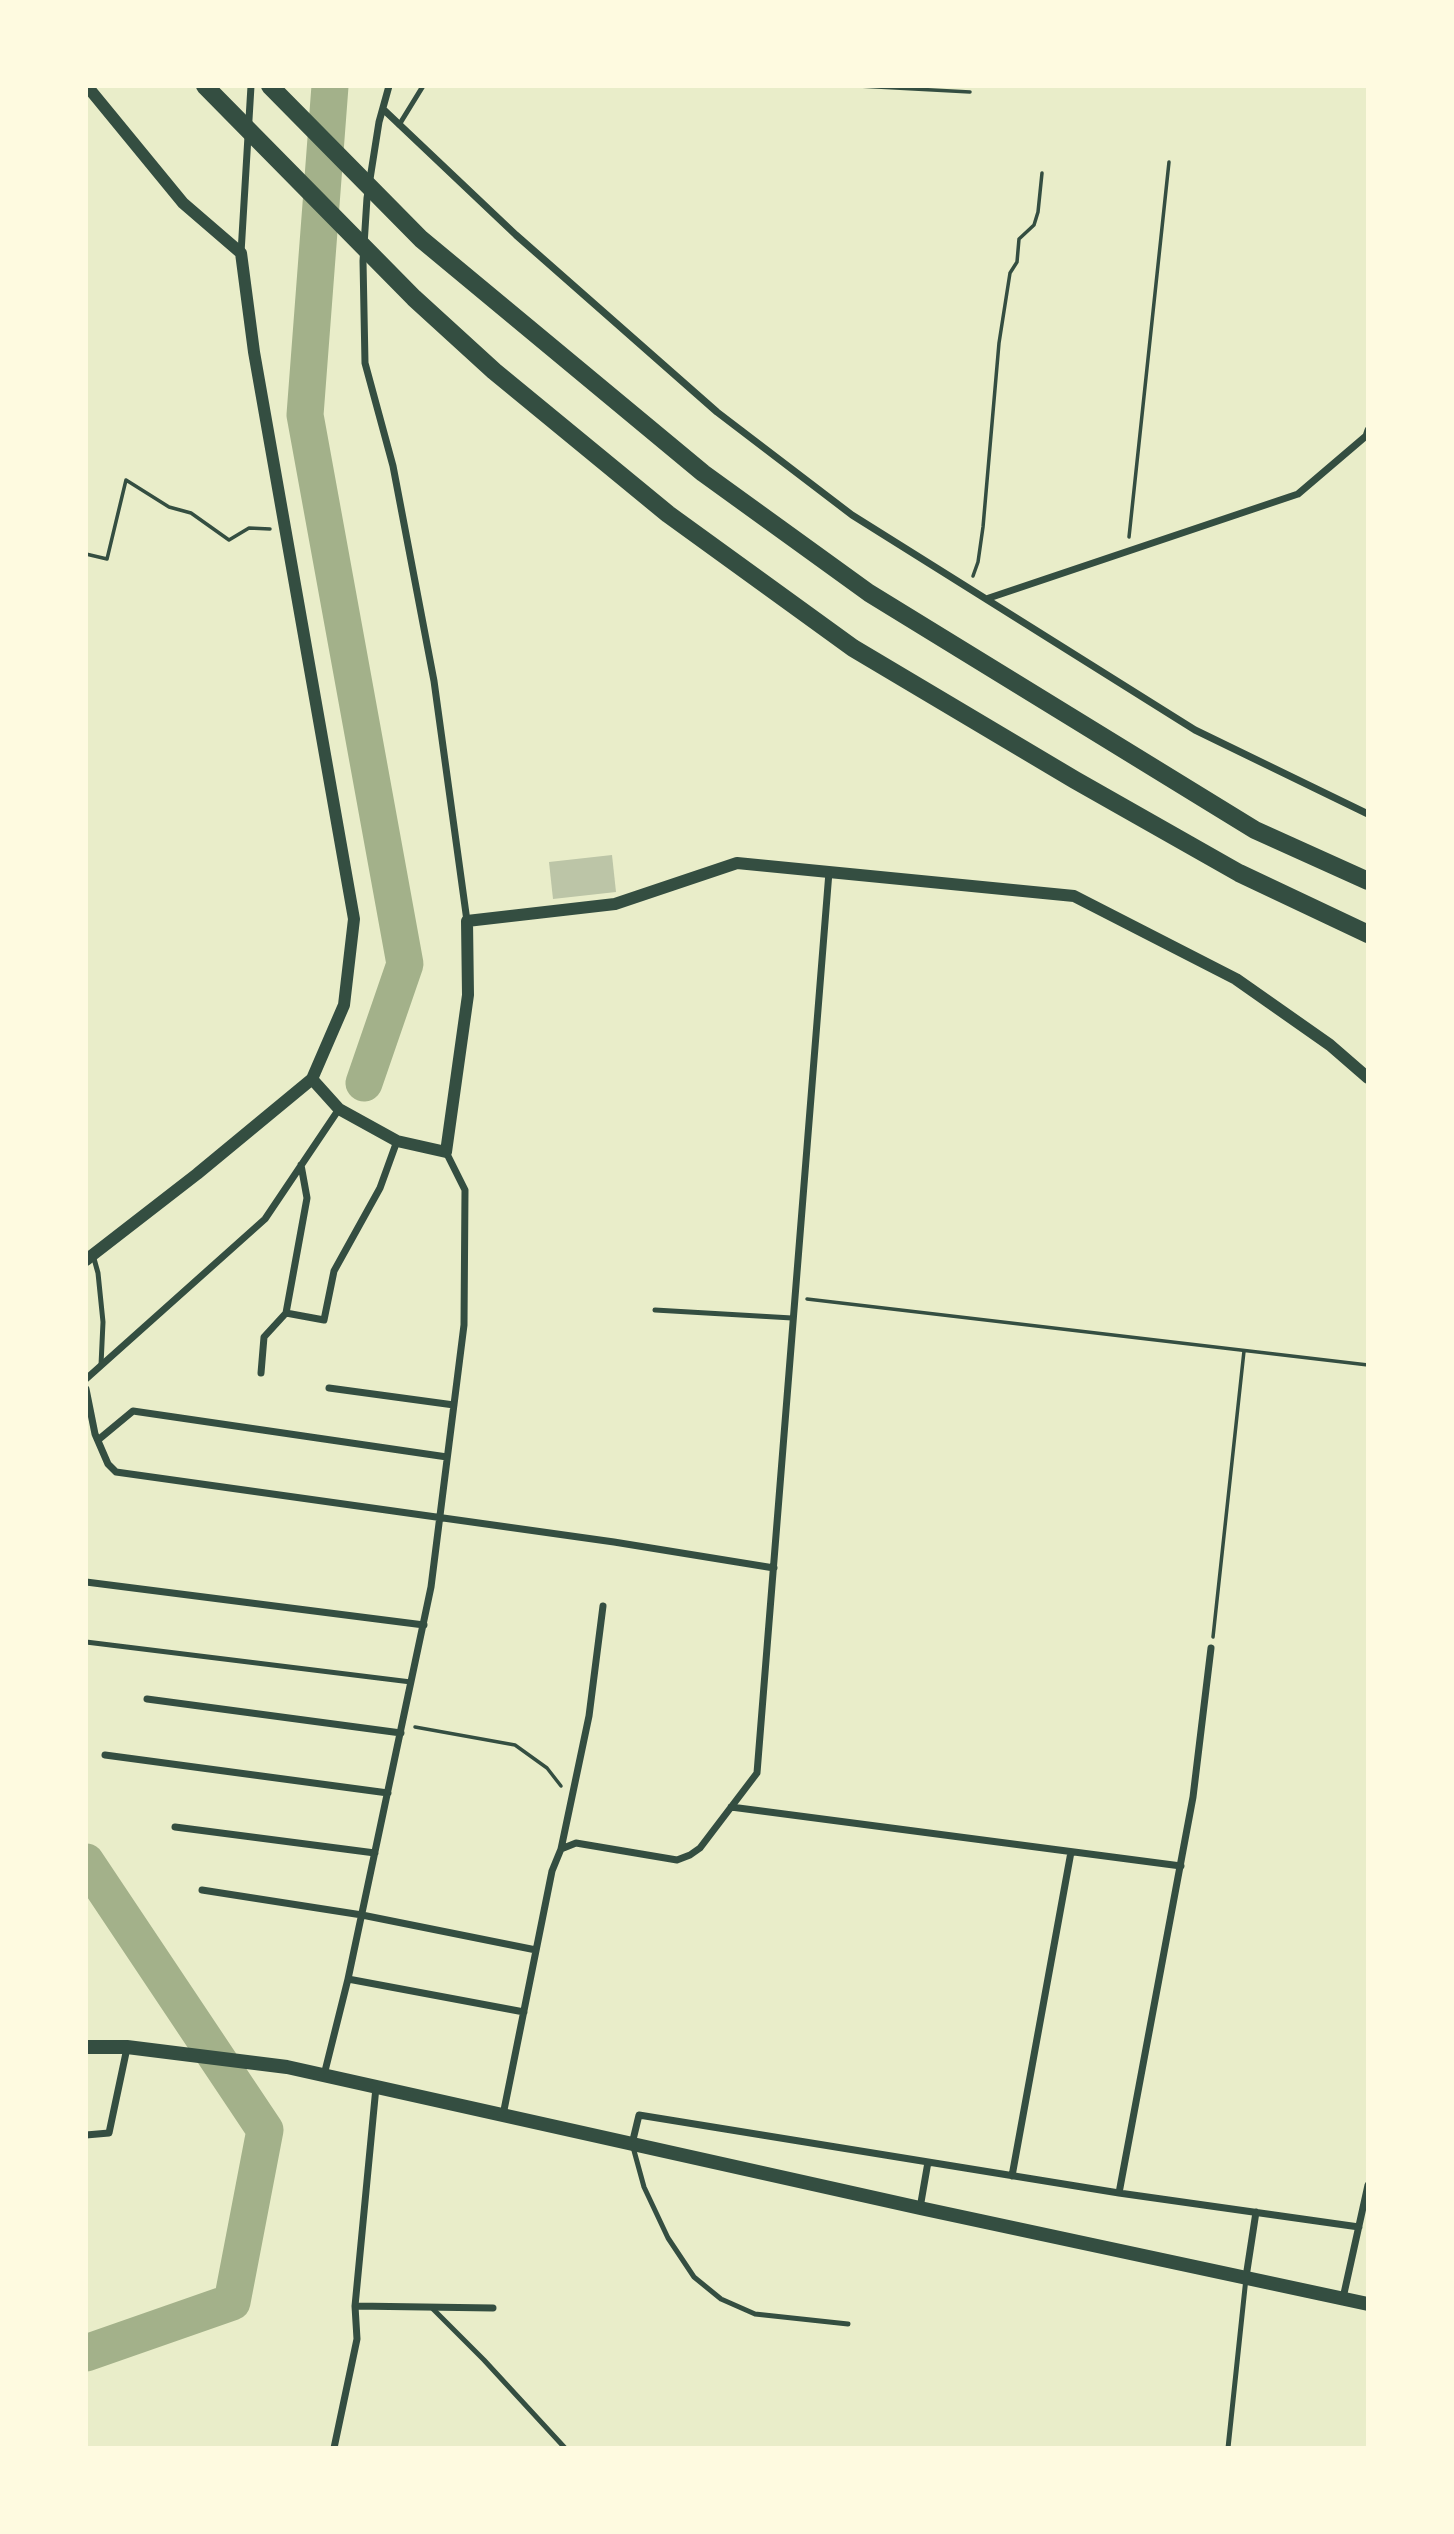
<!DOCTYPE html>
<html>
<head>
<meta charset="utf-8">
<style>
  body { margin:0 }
  #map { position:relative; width:1454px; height:2534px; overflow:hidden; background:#e9edc9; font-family:Rubik,sans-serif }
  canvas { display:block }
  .frame { position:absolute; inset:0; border:88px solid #fefae0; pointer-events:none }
</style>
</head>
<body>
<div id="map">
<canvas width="1454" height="2534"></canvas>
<div class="frame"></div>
</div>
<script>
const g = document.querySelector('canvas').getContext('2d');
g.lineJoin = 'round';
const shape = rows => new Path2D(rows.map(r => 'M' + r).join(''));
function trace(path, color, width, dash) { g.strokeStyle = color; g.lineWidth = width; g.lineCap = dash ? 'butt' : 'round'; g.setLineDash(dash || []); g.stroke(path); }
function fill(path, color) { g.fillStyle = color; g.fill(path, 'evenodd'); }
trace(shape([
  [330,86,305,415,405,964,364,1083],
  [86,1862,265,2130,232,2302,86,2353]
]), '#a3b18a', 37);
fill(shape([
  [612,855,616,892,553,899,549,862]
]), '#bcc5a7');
trace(shape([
  [858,86,970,92],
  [1129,537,1169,162],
  [86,554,107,559,126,480,169,507,191,513,229,540,249,528,270,529],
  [973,576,978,562,983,527,999,343,1010,273,1017,262,1019,239,1034,225,1038,212,1042,173],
  [807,1299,1368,1365],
  [1213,1637,1244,1351],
  [415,1727,515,1745,547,1768,561,1786]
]), '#344e41', 3.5);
trace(shape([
  [399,125,423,86],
  [93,1255,98,1273,103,1322,101,1365],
  [655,1310,792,1318],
  [86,1642,411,1682],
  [633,2147,644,2187,668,2238,694,2277,721,2299,755,2314,848,2324],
  [432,2308,484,2360,565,2448],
  [1228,2448,1246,2278]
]), '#344e41', 5);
trace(shape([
  [389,86,379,122,367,198,363,261,365,363,393,466,434,681,467,921],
  [383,109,516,235,717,412,852,515,1195,730,1368,814],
  [241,253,251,86],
  [986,599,1298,494,1366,436,1368,430],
  [301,1165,307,1198,286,1313,324,1320,334,1271,380,1188,397,1141],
  [261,1373,264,1337,286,1313],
  [86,1379,265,1219,339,1109],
  [329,1388,454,1405],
  [86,1389,95,1434,108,1464,116,1472,614,1542,774,1568],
  [98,1440,133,1411,447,1457],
  [86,1582,424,1625],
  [147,1699,401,1733],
  [105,1755,388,1793],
  [731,1807,1181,1866],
  [175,1827,375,1853],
  [561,1849,589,1716,603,1606],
  [202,1890,362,1915,536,1950],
  [348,1979,524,2012],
  [324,2075,348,1979,431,1587,464,1325,465,1190,446,1152],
  [503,2115,552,1871,561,1849,576,1843,677,1860,690,1855,700,1848,757,1773,829,872],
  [86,2135,109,2133,127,2048],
  [632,2144,639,2115,1119,2193,1359,2227],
  [1012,2176,1071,1852],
  [1119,2193,1193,1797,1211,1648],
  [920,2208,928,2162],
  [1246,2277,1256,2212],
  [1343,2298,1368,2185],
  [355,2306,493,2308],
  [334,2448,357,2339,355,2306,376,2087]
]), '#344e41', 7);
trace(shape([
  [312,1079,339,1109,397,1141,446,1152,468,995,467,921,615,904,737,863,1074,896,1236,979,1330,1045,1368,1078],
  [86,1260,197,1174,312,1079,344,1005,354,919,254,352,241,253,183,203,87,86]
]), '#344e41', 12);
trace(shape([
  [86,2047,127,2047,287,2067,920,2208,1368,2304]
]), '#344e41', 14);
trace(shape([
  [205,86,414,298,494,371,668,514,853,648,1075,780,1239,873,1368,934],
  [270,86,421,239,703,473,869,593,1255,830,1368,881]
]), '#344e41', 18);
</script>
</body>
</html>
